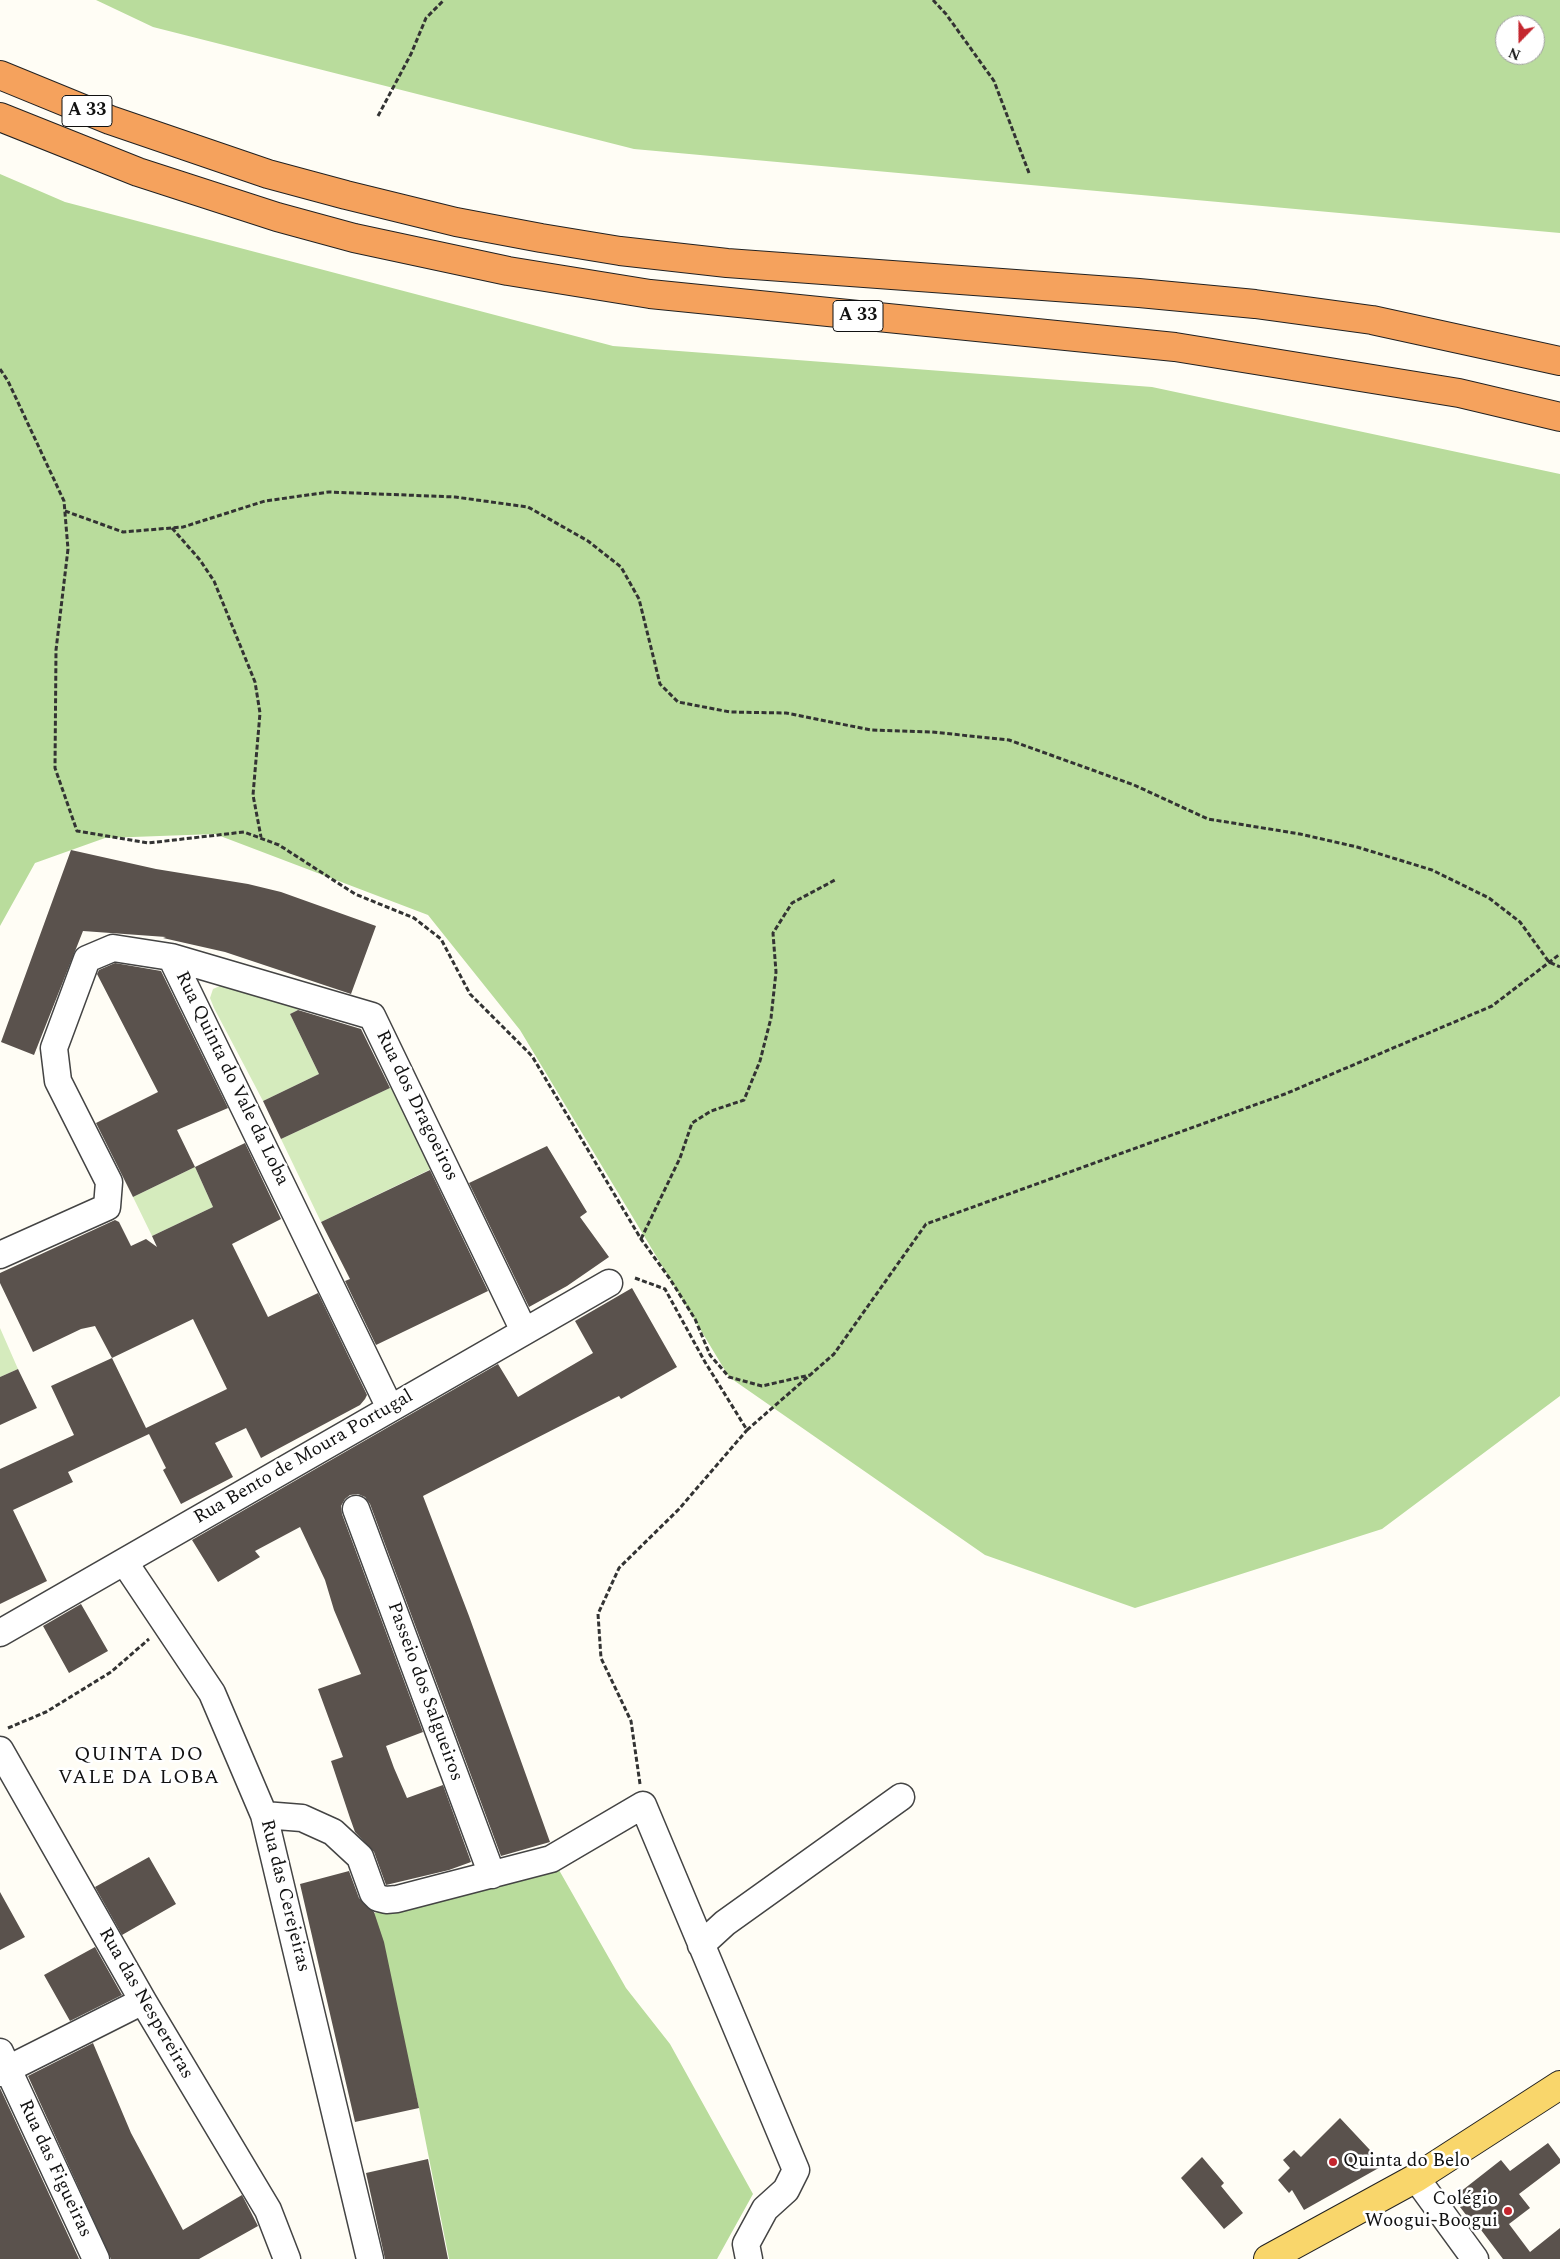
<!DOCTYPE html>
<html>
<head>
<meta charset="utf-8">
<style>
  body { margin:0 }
  #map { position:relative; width:1560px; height:2259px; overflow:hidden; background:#fffdf5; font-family:Spectral,serif }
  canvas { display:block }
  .north { position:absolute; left:1495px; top:15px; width:50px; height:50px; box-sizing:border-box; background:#fff; border:1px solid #a0a0a0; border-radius:50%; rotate:202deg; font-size:14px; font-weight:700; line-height:20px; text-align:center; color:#111 }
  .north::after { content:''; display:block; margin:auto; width:18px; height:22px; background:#c4262e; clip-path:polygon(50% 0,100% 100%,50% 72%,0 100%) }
</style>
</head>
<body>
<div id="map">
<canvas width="1560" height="2259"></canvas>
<div class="north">N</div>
</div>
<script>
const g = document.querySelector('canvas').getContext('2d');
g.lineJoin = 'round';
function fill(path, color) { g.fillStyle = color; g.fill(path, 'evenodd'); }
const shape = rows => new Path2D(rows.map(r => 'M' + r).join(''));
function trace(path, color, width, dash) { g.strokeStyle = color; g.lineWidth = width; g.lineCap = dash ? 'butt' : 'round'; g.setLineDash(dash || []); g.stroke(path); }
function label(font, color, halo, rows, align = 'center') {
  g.font = font + ' Spectral,serif'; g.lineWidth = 5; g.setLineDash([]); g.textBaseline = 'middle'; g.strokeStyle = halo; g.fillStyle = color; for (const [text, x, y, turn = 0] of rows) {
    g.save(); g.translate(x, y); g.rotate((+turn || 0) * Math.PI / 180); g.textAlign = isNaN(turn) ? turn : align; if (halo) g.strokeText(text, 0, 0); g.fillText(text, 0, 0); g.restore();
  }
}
fill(shape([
  [222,985,307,1005,290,1014,319,1074,263,1101,214,1008,210,998,213,989],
  [392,1087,433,1168,321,1222,281,1139],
  [195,1167,213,1207,152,1236,133,1197],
  [0,1328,18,1369,0,1377]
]), '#d5ebbd');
fill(shape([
  [96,0,1560,0,1560,233,634,149,153,27],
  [1505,25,1535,25,1535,55,1505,55],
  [0,174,65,202,613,346,1152,387,1560,474,1560,1396,1382,1529,1135,1608,985,1555,729,1377,520,1030,428,915,215,834,105,838,35,863,0,926],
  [559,1870,626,1988,670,2044,753,2194,717,2259,449,2259,419,2108,374,1913]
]), '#b9dc9c');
fill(shape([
  [71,850,156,869,248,884,281,892,376,926,351,994,225,952,163,938,166,937,83,931,34,1055,1,1042],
  [115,963,161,971,228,1108,177,1130,195,1167,133,1197,96,1123,158,1092,97,974,99,970],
  [298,1010,361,1029,390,1088,281,1139,263,1101,319,1074,290,1014],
  [245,1143,281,1219,232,1244,268,1317,318,1293,367,1395,365,1399,360,1405,261,1458,246,1428,215,1443,233,1477,181,1504,163,1470,166,1468,149,1434,68,1472,73,1482,13,1510,47,1581,0,1604,0,1469,74,1435,51,1386,112,1358,95,1326,81,1329,33,1352,0,1283,0,1273,115,1220,119,1222,131,1246,146,1239,157,1247,152,1236,213,1207,195,1167],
  [193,1319,227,1389,146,1428,112,1358],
  [547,1146,587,1212,580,1217,609,1257,567,1286,529,1307,469,1183],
  [430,1170,488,1291,376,1345,345,1281,350,1279,321,1222],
  [632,1288,677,1367,621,1399,619,1396,423,1496,469,1616,550,1842,501,1856,370,1504,365,1497,358,1494,350,1495,345,1499,341,1506,342,1514,423,1732,386,1746,394,1768,407,1798,443,1785,471,1862,449,1870,386,1885,374,1852,355,1832,350,1818,331,1761,343,1757,318,1689,361,1674,334,1610,325,1580,300,1527,255,1551,260,1557,218,1582,192,1540,498,1364,518,1397,593,1353,575,1321],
  [18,1369,37,1408,0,1425,0,1377],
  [81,1604,108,1651,69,1673,43,1626],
  [149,1857,176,1904,122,1935,95,1887],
  [349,1871,359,1898,374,1912,384,1942,419,2108,355,2122,300,1884],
  [0,1892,25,1937,0,1950],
  [95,1947,122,1995,70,2021,44,1975],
  [93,2043,131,2133,183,2230,242,2195,258,2226,199,2259,111,2259,28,2076],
  [0,2088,79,2259,0,2259],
  [1340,2118,1384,2165,1304,2210,1292,2190,1289,2193,1278,2180,1290,2168,1283,2160,1294,2150,1301,2157],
  [1548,2143,1560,2159,1560,2163,1519,2194,1530,2208,1509,2224,1530,2252,1560,2228,1560,2259,1503,2259,1472,2218,1470,2220,1460,2207,1463,2205,1455,2196,1501,2160,1510,2171],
  [1202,2157,1224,2183,1221,2186,1243,2213,1224,2229,1181,2178],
  [428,2159,448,2259,385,2259,366,2173]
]), '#5a524d');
const minor = shape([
  [171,957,390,1408],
  [0,1255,107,1207,109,1182,58,1081,54,1048,87,959,113,948,171,957,372,1016,524,1331],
  [356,1509,492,1875],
  [125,1563,212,1693,264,1815,370,2259],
  [0,1633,609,1283],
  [0,1750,143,2001,268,2210,287,2259],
  [264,1815,302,1818,333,1832,360,1857,373,1893,378,1898,386,1900,397,1899,551,1859,643,1805,796,2170,786,2190,765,2209,746,2244,749,2259],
  [701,1945,725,1923,901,1797],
  [0,2052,96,2259],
  [0,2073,143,2001],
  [1416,2178,1475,2259]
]);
const major = shape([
  [1268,2259,1416,2178,1560,2085]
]);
const highway = shape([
  [0,75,110,120,268,174,346,195,456,222,541,238,620,251,727,263,1139,293,1255,304,1372,320,1560,361],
  [0,117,138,172,277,217,354,238,508,271,650,294,1175,347,1459,393,1560,417]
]);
trace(minor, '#444', 29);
trace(major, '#222', 30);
trace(highway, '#222', 30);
trace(shape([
  [933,0,946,14,994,81,1029,173],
  [378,116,411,54,426,18,444,0],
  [0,369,8,381,64,501,68,549,56,650,55,768,77,831,148,843,244,832,279,845,355,894,414,918,441,939,470,994,532,1056,641,1239,670,1279,695,1319,710,1355,729,1377,762,1386,810,1375],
  [65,511,123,532,183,527,265,501,329,492,455,497,528,507,588,541,621,567,639,599,660,684,678,702,730,712,786,713,871,730,932,732,1009,740,1134,785,1208,819,1300,834,1357,847,1432,870,1489,898,1520,922,1549,962,1560,967],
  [172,528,200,560,214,581,255,682,260,713,253,795,261,837],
  [641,1239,680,1158,692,1123,711,1111,744,1100,760,1061,771,1018,776,972,773,933,792,903,835,880],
  [635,1278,665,1289,705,1362,747,1430,834,1354,926,1224,1285,1094,1492,1006,1560,954],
  [8,1728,46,1712,111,1672,149,1639],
  [640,1784,631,1721,601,1658,598,1614,619,1568,679,1509,747,1430]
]), '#333', 3, [5, 2.5]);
trace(minor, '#fff', 26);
trace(major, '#f9d66b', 28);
trace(highway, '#f5a25d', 28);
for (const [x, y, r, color] of [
  [1333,2162,5,"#c4262e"],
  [1508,2211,5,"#c4262e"]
]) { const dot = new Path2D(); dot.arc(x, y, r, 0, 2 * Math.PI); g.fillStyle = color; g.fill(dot); trace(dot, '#fff', 2); }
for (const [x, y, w] of [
  [87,111,50],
  [858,316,50]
]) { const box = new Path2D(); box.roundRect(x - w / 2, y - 15.5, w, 31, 4); g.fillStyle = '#fff'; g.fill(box); trace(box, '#111', 1); }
label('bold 18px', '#111', null, [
  ["A 33",87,111],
  ["A 33",858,316]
]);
label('19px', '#111', '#fff', [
  ["Rua Quinta do Vale da Loba",231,1079,64],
  ["Rua dos Dragoeiros",416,1106,64],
  ["Rua Bento de Moura Portugal",304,1458,-30],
  ["Passeio dos Salgueiros",424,1692,70],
  ["Rua das Cerejeiras",284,1896,76],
  ["Rua das Nespereiras",145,2004,60],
  ["Rua das Figueiras",54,2169,65]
]);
label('19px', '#111', '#fff', [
  ["Quinta do Belo",1343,2162],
  ["Colégio",1498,2200,"right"],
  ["Woogui-Boogui",1498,2222,"right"]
], 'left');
g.letterSpacing = '1px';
label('20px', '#111', '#fff', [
  ["QUINTA DO",139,1756],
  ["VALE DA LOBA",139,1779]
]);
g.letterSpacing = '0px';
</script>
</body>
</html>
